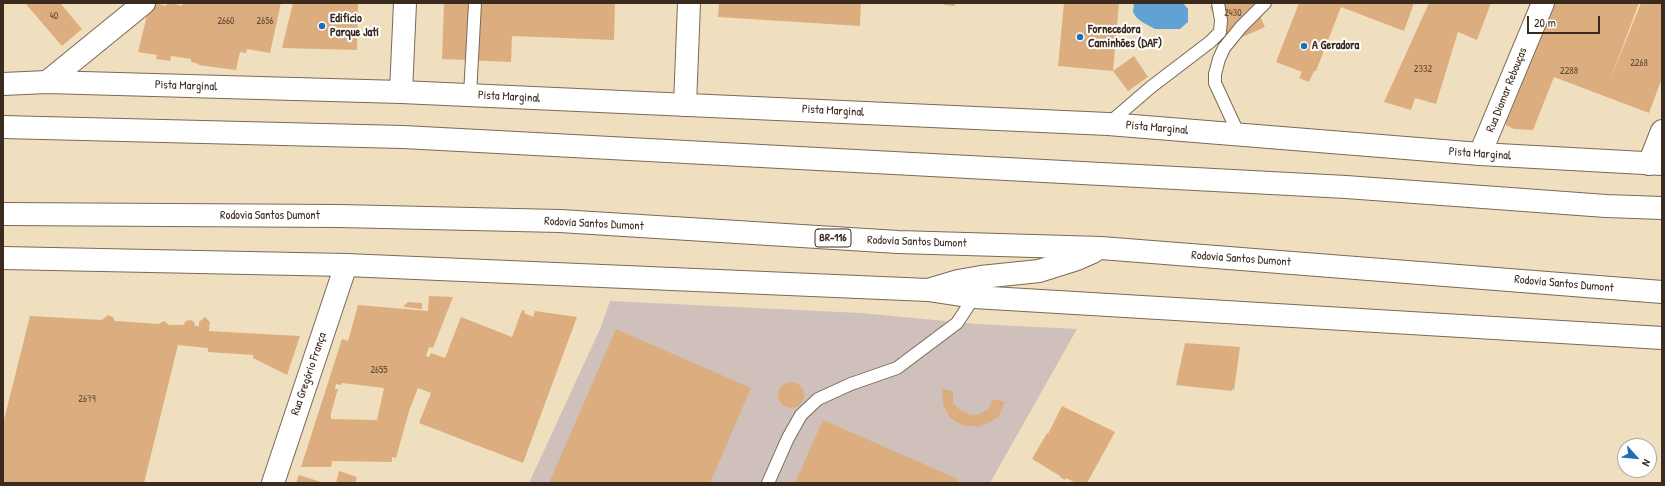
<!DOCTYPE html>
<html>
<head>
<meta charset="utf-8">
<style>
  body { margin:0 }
  #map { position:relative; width:1665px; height:486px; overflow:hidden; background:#f0dfbf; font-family:"Patrick Hand",sans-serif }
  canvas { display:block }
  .frame { position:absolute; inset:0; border:4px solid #3b2a1e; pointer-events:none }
  .north { position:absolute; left:1617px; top:438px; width:40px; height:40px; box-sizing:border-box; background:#fff; border:1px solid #b1aaa5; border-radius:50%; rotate:117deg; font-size:11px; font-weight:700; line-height:16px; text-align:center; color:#3b2a1e }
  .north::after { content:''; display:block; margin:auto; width:14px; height:18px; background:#1f6fb2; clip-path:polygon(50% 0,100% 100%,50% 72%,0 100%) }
  .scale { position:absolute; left:1527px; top:16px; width:73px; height:18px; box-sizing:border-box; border:2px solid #3b2a1e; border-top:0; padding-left:5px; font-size:12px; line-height:14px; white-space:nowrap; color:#3b2a1e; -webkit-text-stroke:3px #fff; paint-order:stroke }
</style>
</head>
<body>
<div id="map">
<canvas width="1665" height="486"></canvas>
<div class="frame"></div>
<div class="north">N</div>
<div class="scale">20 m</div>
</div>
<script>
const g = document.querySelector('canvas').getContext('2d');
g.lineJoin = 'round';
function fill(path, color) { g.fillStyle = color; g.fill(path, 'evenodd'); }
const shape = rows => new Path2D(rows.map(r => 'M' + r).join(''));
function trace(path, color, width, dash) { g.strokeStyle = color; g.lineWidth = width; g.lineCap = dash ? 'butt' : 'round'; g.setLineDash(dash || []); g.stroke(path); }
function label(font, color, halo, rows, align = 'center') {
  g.font = font + ' "Patrick Hand",sans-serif'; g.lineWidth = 4; g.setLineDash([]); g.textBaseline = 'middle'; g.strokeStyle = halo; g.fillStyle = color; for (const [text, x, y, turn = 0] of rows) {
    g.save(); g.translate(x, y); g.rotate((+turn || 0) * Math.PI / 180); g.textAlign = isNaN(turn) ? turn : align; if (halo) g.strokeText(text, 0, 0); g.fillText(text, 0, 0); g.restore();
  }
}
fill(shape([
  [610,301,861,313,977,324,1077,329,990,483,529,483,600,329]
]), '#cfc0bb');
fill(shape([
  [1134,3,1183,3,1188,9,1188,22,1180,29,1155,29,1142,22,1136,17,1133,12]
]), '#61a2d4');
fill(shape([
  [25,3,60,3,82,29,62,46],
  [155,3,166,6,167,3,172,3,182,6,182,3,281,3,270,53,247,49,246,53,240,52,236,70,198,65,199,64,191,62,191,59,171,56,170,61,156,59,157,55,138,52,148,11,152,12],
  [293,3,358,3,357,50,282,48],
  [444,3,615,3,614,40,512,36,511,62,442,59],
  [719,3,861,3,860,26,718,17],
  [944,3,955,3,955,6,944,5],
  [1064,3,1119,3,1113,71,1058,66],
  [1219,3,1254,3,1265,27,1227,44,1210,7],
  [1299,3,1414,3,1404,31,1341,7,1316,71,1314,71,1309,82,1299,78,1302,72,1276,62],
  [1429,3,1491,3,1477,40,1458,32,1436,104,1415,98,1411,110,1384,102],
  [1552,3,1639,3,1609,83,1641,3,1662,3,1662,78,1649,113,1554,77,1533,130,1514,129,1506,125,1505,123],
  [1134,56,1148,77,1128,91,1113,71],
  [429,296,453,297,433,348,429,347,426,356,429,357,431,353,445,358,461,317,512,337,522,310,525,311,524,313,533,317,535,311,577,317,523,463,419,423,431,393,418,388,409,411,396,458,392,457,392,462,332,461,331,467,301,467,342,339,348,341,358,305,428,311],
  [342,383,384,388,377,420,331,419,331,413,338,389,335,389,336,384,341,385],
  [408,302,422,303,422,309,404,307,404,306],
  [108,315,113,317,115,321,159,324,164,321,169,325,183,325,186,321,191,320,194,322,195,326,199,326,199,322,205,317,210,322,209,331,300,336,287,375,253,358,253,355,208,352,208,348,178,345,144,483,3,483,3,424,30,316,102,320],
  [616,329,751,388,710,483,549,483],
  [1185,343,1240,347,1234,390,1232,389,1232,391,1176,385],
  '778 395a13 13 0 1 1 26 0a13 13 0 1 1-26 0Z',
  [942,389,953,391,953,404,960,410,972,415,980,414,988,409,993,399,1005,402,999,416,990,422,979,427,962,425,950,418,943,405],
  [1062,406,1115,432,1087,483,1076,483,1066,478,1065,480,1060,477,1060,476,1032,459,1047,433,1048,434],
  [823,420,958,479,957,483,795,483],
  [339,471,357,477,355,483,336,483],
  [299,475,324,483,296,483]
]), '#dcae7f');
const lane = shape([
  [470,95,475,3],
  [1108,124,1151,87,1210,42,1220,32,1221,20,1218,3],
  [1239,135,1215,83,1215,74,1219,59,1224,48,1241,27,1265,3],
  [768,483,788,438,801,415,818,399,851,384,897,368,957,323,974,297]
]);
const street = shape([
  [47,82,144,3],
  [401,92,405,3],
  [685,105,689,3],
  [1480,154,1543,3],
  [1649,164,1662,131],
  [273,483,346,265]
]);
const primary = shape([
  [3,84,47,82,401,92,1108,124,1480,154,1662,164],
  [3,258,346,265,928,290,974,297,1662,338]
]);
const highway = shape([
  [3,127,403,137,1346,187,1606,206,1662,208],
  [3,214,339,216,560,221,898,242,1101,248,1662,292],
  [928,290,958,281,981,277,1039,271,1077,259,1093,252]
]);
trace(lane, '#7a6956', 14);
trace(street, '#7a6956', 24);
trace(primary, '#7a6956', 24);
trace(highway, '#7a6956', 24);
trace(lane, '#fff', 12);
trace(street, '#fff', 22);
trace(primary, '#fff', 22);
trace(highway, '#fff', 22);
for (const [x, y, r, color] of [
  [322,26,4,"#1f6fb2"],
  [1080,37,4,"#1f6fb2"],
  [1304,46,4,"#1f6fb2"]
]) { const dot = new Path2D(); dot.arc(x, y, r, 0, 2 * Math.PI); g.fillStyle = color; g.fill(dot); trace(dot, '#fff', 1.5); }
label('10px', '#634b36', null, [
  ["2430",1233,13],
  ["40",54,16],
  ["2660",226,21],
  ["2656",265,21],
  ["2268",1639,63],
  ["2332",1423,69],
  ["2288",1569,71],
  ["2655",379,370],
  ["2679",87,399]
]);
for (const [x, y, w] of [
  [833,238,36]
]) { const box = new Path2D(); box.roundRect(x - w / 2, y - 9, w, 18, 3); g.fillStyle = '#fff'; g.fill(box); trace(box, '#3b2a1e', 1); }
label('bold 11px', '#3b2a1e', null, [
  ["BR-116",833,238]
]);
label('bold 12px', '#3b2a1e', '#fff', [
  ["Edifício",330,19],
  ["Parque Jatí",330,33],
  ["Fornecedora",1088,30],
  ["Caminhões (DAF)",1088,44],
  ["A Geradora",1312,46]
], 'left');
label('12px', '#3b2a1e', '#fff', [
  ["Pista Marginal",186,86,2],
  ["Rua Diomar Rebouças",1507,90,-68],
  ["Pista Marginal",509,97,3],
  ["Pista Marginal",833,111,3],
  ["Pista Marginal",1157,128,5],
  ["Pista Marginal",1480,154,4],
  ["Rodovia Santos Dumont",270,216],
  ["Rodovia Santos Dumont",594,224,3],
  ["Rodovia Santos Dumont",917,242,2],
  ["Rodovia Santos Dumont",1241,259,4],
  ["Rodovia Santos Dumont",1564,284,5],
  ["Rua Gregório França",309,374,-71]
]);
</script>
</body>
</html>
